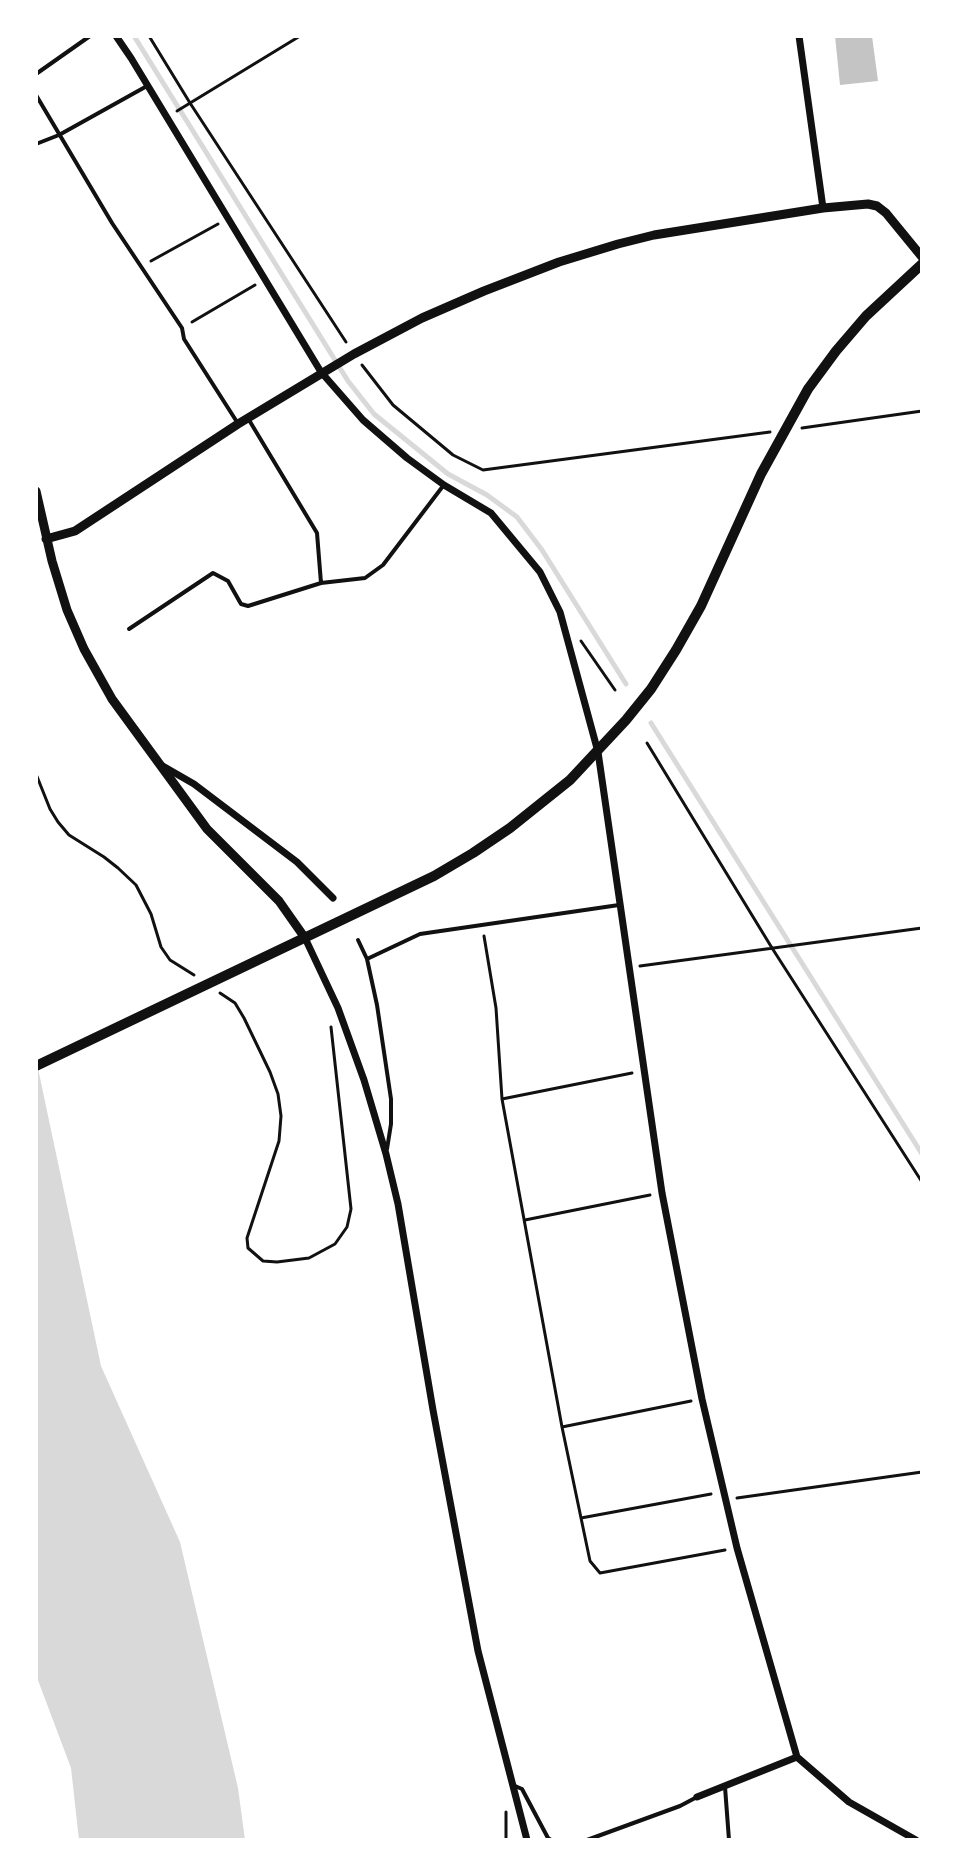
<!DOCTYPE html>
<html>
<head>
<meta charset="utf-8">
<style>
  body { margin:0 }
  #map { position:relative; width:958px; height:1876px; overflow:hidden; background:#fff; font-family:Commissioner,sans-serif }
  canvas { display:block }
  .frame { position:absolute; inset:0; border:38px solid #fff; pointer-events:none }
</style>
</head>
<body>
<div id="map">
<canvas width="958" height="1876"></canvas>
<div class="frame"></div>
</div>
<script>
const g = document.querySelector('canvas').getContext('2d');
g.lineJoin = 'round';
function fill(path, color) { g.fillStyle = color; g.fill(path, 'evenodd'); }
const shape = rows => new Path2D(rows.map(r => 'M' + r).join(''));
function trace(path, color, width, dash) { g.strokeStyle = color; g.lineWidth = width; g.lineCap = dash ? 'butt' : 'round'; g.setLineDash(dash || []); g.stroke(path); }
fill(shape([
  [36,1059,101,1366,180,1542,238,1788,245,1840,79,1840,71,1768,36,1675]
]), '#d9d9d9');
trace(shape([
  [134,36,348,381,374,414,448,474,487,495,517,517,542,550,626,684],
  [651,723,922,1154]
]), '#d9d9d9', 5);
fill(shape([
  [835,36,872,36,878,81,840,85]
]), '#c4c4c4');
trace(shape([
  [149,36,190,103,346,342],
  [177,111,300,36],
  [151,261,218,224],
  [192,322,255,285],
  [362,365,393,405,453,455,483,470,770,432],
  [802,428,922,411],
  [581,641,615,690],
  [647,743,772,948,922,1182],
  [36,774,50,809,58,822,69,835,104,857,118,868,136,885,151,914,161,947,170,960,194,975],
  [484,936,496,1008,502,1099,562,1427,590,1561,600,1573,725,1550],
  [640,966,922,928],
  [220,993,235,1003,244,1018,270,1072,278,1094,281,1116,279,1141,247,1238,248,1248,263,1261,277,1262,309,1258,335,1244,347,1227,351,1209,331,1027],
  [502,1099,632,1073],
  [525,1220,650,1195],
  [562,1427,691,1401],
  [737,1498,922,1472],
  [581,1518,711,1494],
  [506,1840,506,1812]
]), '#111', 3);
trace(shape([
  [36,74,90,36],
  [36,95,112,223,182,328,184,339,237,422],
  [36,144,59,135,147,86],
  [249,420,317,533,321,583],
  [129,629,213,573,228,581,241,604,248,606,321,583,365,578,383,565,443,486],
  [358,940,367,959,377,1005,391,1099,391,1124,387,1149],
  [367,959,420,934,619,905],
  [515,1786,522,1789,548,1838,551,1840],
  [725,1787,729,1840],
  [587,1840,680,1806,697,1797]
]), '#111', 4);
trace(shape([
  [116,36,131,58,321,372,363,420,407,458,444,485,491,513,540,572,560,612,598,752,662,1193,702,1399,737,1548,797,1757,849,1802,916,1840],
  [799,36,823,208],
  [161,765,194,784,297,862,333,898],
  [305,938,338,1008,364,1080,386,1154,398,1204,433,1410,478,1651,527,1840],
  [697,1797,797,1757]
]), '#111', 7);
trace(shape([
  [36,491,52,561,67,610,84,649,112,699,207,829,279,901,305,938],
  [46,539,75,531,238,424,354,354,422,318,484,291,559,262,618,244,654,235,823,208,868,204,877,206,886,213,922,257]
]), '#111', 9);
trace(shape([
  [36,1066,434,876,473,853,510,828,570,780,626,720,651,689,676,650,701,606,761,474,808,389,836,351,866,316,922,264]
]), '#111', 10);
</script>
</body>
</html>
